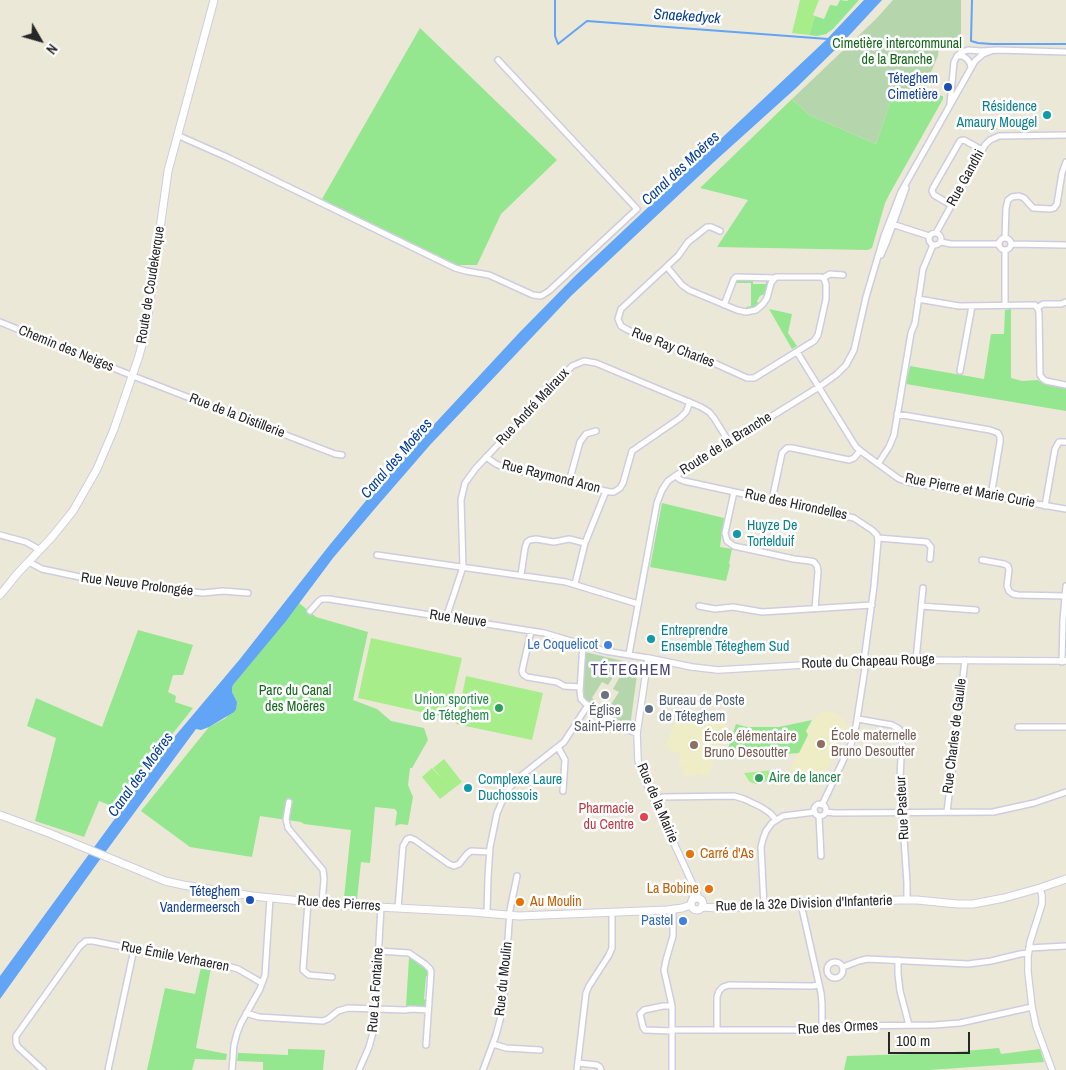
<!DOCTYPE html>
<html>
<head>
<meta charset="utf-8">
<style>
  body { margin:0 }
  #map { position:relative; width:1066px; height:1070px; overflow:hidden; background:#ebe8d7; font-family:"Archivo Narrow",sans-serif }
  canvas { display:block }
  .north { position:absolute; left:15px; top:15px; width:50px; height:50px; -webkit-text-stroke:4px #fff; paint-order:stroke; rotate:128deg; font-size:14px; font-weight:700; line-height:20px; text-align:center; color:#272727 }
  .north::after { content:''; display:block; margin:auto; width:18px; height:22px; background:#272727; clip-path:polygon(50% 0,100% 100%,50% 72%,0 100%) }
  .scale { position:absolute; left:888px; top:1032px; width:82px; height:22px; box-sizing:border-box; border:2px solid #272727; border-top:0; padding-left:6px; font-size:15px; line-height:18px; white-space:nowrap; color:#272727; -webkit-text-stroke:4px #fff; paint-order:stroke }
</style>
</head>
<body>
<div id="map">
<canvas width="1066" height="1070"></canvas>
<div class="north">N</div>
<div class="scale">100 m</div>
</div>
<script>
const g = document.querySelector('canvas').getContext('2d');
g.lineJoin = 'round';
function fill(path, color) { g.fillStyle = color; g.fill(path, 'evenodd'); }
const shape = rows => new Path2D(rows.map(r => 'M' + r).join(''));
function trace(path, color, width, dash) { g.strokeStyle = color; g.lineWidth = width; g.lineCap = dash ? 'butt' : 'round'; g.setLineDash(dash || []); g.stroke(path); }
function label(font, color, halo, rows, align = 'center') {
  g.font = font + ' "Archivo Narrow",sans-serif'; g.lineWidth = 5; g.setLineDash([]); g.textBaseline = 'middle'; g.strokeStyle = halo; g.fillStyle = color; for (const [text, x, y, turn = 0] of rows) {
    g.save(); g.translate(x, y); g.rotate((+turn || 0) * Math.PI / 180); g.textAlign = isNaN(turn) ? turn : align; if (halo) g.strokeText(text, 0, 0); g.fillText(text, 0, 0); g.restore();
  }
}
fill(shape([
  [680,709,728,725,722,743,707,777,696,772,695,776,682,776,685,767,678,766,681,755,665,747],
  [829,711,837,714,844,720,848,727,821,782,802,784,802,783,792,783,792,765,808,735,806,731,816,716,822,712]
]), '#efedc5');
fill(shape([
  [840,0,847,1,848,0,859,0,833,29,826,34,817,36,809,35,815,16,824,19,830,5,837,6],
  [420,28,557,160,501,214,477,265,457,265,322,199],
  [894,91,922,93,943,96,943,99,890,193,885,203,872,248,868,250,717,247,748,200,700,188,792,99,809,115,876,144],
  [738,279,753,279,753,284,766,284,766,279,769,281,766,295,762,295,760,296,757,301,759,305,755,308,746,310,746,307,751,306,751,283,735,283],
  [769,309,792,314,788,333,797,346,792,349],
  [1011,309,1011,378,1022,381,1038,380,1042,383,1066,388,1066,411,906,384,910,366,984,379,991,334,1004,334,1005,310],
  [662,503,724,518,720,547,732,549,729,563,730,565,726,581,650,567],
  [299,603,316,617,368,632,353,700,377,709,391,721,424,728,428,740,412,768,410,768,408,785,413,797,408,825,400,824,395,826,397,812,395,809,375,807,370,863,361,862,357,899,344,898,351,830,304,824,301,822,260,816,252,857,190,847,141,811,209,727,226,718,237,702,232,692,232,688,233,685],
  [138,630,193,645,183,675,173,675,168,692,176,696,175,702,193,708,170,737,165,741,117,808,99,801,84,837,35,821,56,738,27,726,36,698,102,727],
  [812,720,806,731,808,735,799,753,725,758,736,724,747,727,779,727],
  [409,958,414,959,428,970,428,975,426,977,424,999,427,1001,426,1005,423,1007,406,1006],
  [201,967,211,968,196,1048,227,1054,226,1060,195,1059,192,1070,147,1070,165,988,195,994],
  [999,1048,1001,1054,1040,1049,1044,1062,929,1070,844,1070,847,1056,942,1053],
  [288,1049,325,1050,323,1070,263,1070,263,1062,237,1061,238,1053,288,1055]
]), '#94e68f');
fill(shape([
  [893,0,961,0,961,45,939,44,938,56,922,93,894,91,876,144,809,115,792,99,876,19],
  [585,652,623,661,608,685,602,682,592,698,594,700,591,703,583,698,582,695],
  [628,662,638,667,630,727,604,711,606,708,608,709,619,692,613,689]
]), '#b5d6ad');
fill(shape([
  [800,0,819,0,813,15,815,16,809,35,792,33],
  [371,638,462,658,448,718,358,698],
  [466,676,543,693,532,740,456,724],
  [444,759,462,782,440,799,422,777,432,768,443,780,433,768],
  [774,770,773,775,768,781,757,784,752,783,749,781,744,773]
]), '#a7ee8a');
fill(shape([
  [864,0,882,0,844,41,796,88,715,161,571,296,430,445,378,505,333,558,286,621,233,685,232,688,232,692,237,702,236,709,234,712,209,727,201,730,196,729,101,858,0,999,0,976,176,735,240,659,328,547,387,475,519,333,575,276,826,40]
]), '#62a4f5');
trace(shape([
  [555,0,555,36,558,44,587,21,828,39],
  [972,0,971,41,978,43,992,44,1066,44]
]), '#62a4f5', 2);
const minor = shape([
  [957,56,963,56,967,59,970,63,971,68],
  [950,104,954,62,957,56,962,52,968,50,981,51,997,50,1066,52],
  [177,135,229,158,455,268,466,271,489,275,533,295,541,296,549,291,637,209,498,60],
  [951,205,934,195,932,191,933,188,960,141,964,140,982,150],
  [892,224,929,236],
  '929 239a6 6 0 1 1 12 0a6 6 0 1 1-12 0Z',
  [936,233,985,145,990,140,999,136,1066,135],
  '999 244a6 6 0 1 1 12 0a6 6 0 1 1-12 0Z',
  [1005,238,1006,208,1008,200,1012,197,1019,196,1024,198,1033,208,1051,209,1054,208,1057,204,1062,173,1066,162],
  [941,242,951,244,999,244],
  [1011,244,1066,245],
  [881,255,887,241,906,188],
  [667,267,682,285,689,290,737,310,746,312,756,310,763,304,767,298,771,283,776,277,821,277,824,279,826,284,826,299,818,335,814,341,759,375,754,378,747,378,683,349,642,336,628,330,621,326,618,319,621,309,678,256,688,242,707,227,711,227,720,231],
  [823,278,830,274,843,275],
  [918,299,959,306,1035,305,1038,309,1039,313,1040,375,1043,379,1046,381,1066,385],
  [724,305,734,279,736,277,775,278],
  [1005,305,1005,250],
  [1037,308,1043,304,1061,304,1066,302],
  [0,322,133,376,335,454,342,455],
  [797,352,856,447,862,452,899,479,908,482,1066,509],
  [960,371,972,306],
  [897,414,990,430,998,433,1000,437,1000,442,991,496],
  [486,457,496,464,503,467,610,492,614,492,620,488,623,483,632,451,680,418,686,412,690,402],
  [878,464,889,447,894,435,911,333,915,323,923,269,933,245],
  [675,476,681,480,684,481,854,518,872,530,877,535,878,541,874,586,865,653,865,668,856,726,851,744,822,805],
  [569,482,580,442,586,434,596,431],
  [734,492,725,533,727,541,734,546,794,559,810,561,814,562,817,566,818,571,815,609],
  [772,500,782,453,787,448,792,448,849,460,854,458,860,451],
  [1045,506,1055,449,1059,442,1066,442],
  [0,535,26,542,40,550],
  [878,538,927,542,931,547,930,559],
  [377,555,566,582,638,604],
  [982,560,1004,564,1008,566,1009,570,1007,586,1009,591,1013,594,1018,595,1065,596],
  [29,562,42,569,99,581,203,593,223,591,248,593],
  [521,575,525,548,527,542,530,540,536,539,554,542,569,539,585,543],
  [575,584,585,543,606,491],
  [699,606,715,609,733,607,762,612,872,605],
  [921,606,976,610],
  [310,611,319,601,322,599,329,599,544,633,605,651,648,658],
  [446,618,463,567,461,500,465,483,476,468,572,366,584,361,596,363,701,407,709,412,714,418,729,442],
  [531,631,522,671,523,674,527,677,557,682,564,686,580,687],
  [583,644,580,691,581,699,585,703,627,730,637,733],
  [629,654,657,503,662,490,668,481,675,476,819,387,837,374,846,365,854,350,866,297,884,236,901,192,975,61,983,54,994,50],
  [916,660,923,588],
  [1062,662,1063,620,1066,586],
  [858,719,892,725,899,729,902,735,900,779,907,883,907,900],
  [1018,727,1066,727],
  [558,747,565,760,563,791],
  [655,800,663,797,734,796,744,799,761,807,770,813,776,820],
  [289,802,286,819,288,828,323,870,324,879,322,903],
  '814 810a6 6 0 1 1 12 0a6 6 0 1 1-12 0Z',
  [826,812,834,813,993,812,1034,803,1066,792],
  [947,812,965,660],
  [819,816,821,856],
  [308,902,303,970,309,975,332,977],
  [801,904,821,993,822,1004,822,1028],
  [764,906,761,847,763,839,766,831,772,823,783,816,815,812],
  [398,908,403,846,407,839,410,838,415,840,449,864,454,866,459,864,467,854,471,851,489,852],
  [487,913,488,877,490,847,497,813,504,797,511,786,521,776,564,742,588,705],
  [1029,948,1066,946],
  [379,951,409,953,425,964,430,969,431,972,426,1045],
  [898,960,898,974,900,991,909,1025],
  '827 970a8 8 0 1 1 16 0a8 8 0 1 1-16 0Z',
  [843,967,859,961,867,959,968,964,991,961,1020,954,1028,953],
  [246,1013,259,1017,323,1021,328,1019,338,1011,348,1008,405,1010,411,1009,428,1010],
  [672,1030,801,1030,839,1026,934,1025,960,1023,1032,1007],
  [717,1030,717,997,719,991,723,987,729,985,812,986,819,985],
  [672,1031,645,1030,643,1027,640,1014,644,1010,663,1006,672,1006],
  [493,1044,506,1048,540,1050],
  [578,1063,597,1065,600,1067,601,1070],
  [43,1070,18,1047,16,1043,16,1036,80,946,86,941,93,941,198,962,231,967,238,969,262,983],
  [108,1070,134,949],
  [232,1070,234,1045,237,1033,241,1023,260,989,265,975,270,898],
  [359,1070,369,1047,374,1029,381,907],
  [483,1070,496,1035,503,1009,510,910,517,876],
  [577,1070,586,993,589,986,609,955,612,948,612,912],
  [672,1070,672,1006,664,970,666,960,673,936,673,909]
]);
const tertiary = shape([
  [1040,888,1042,896,1042,904,1030,942,1028,957,1028,972,1032,1007,1036,1026,1052,1070],
  [699,898,642,773,638,760,637,733,648,658,692,667,718,670,889,660,1066,661],
  [692,901,693,895,693,889]
]);
const secondary = shape([
  [0,595,17,574,52,537,73,511,97,469,114,429,139,356,144,337,148,316,168,171,214,0],
  [0,815,49,833,165,881,183,885,252,896,341,905,472,912,519,916,667,910,682,908,691,905],
  '691 904a6 6 0 1 1 12 0a6 6 0 1 1-12 0Z',
  [702,907,717,908,900,900,917,900,957,904,973,904,1004,898,1040,888,1066,879]
]);
trace(minor, '#cfcce2', 8);
trace(tertiary, '#cfcce2', 8);
trace(secondary, '#cfcce2', 9);
trace(minor, '#fff', 5);
trace(tertiary, '#fff', 5.5);
trace(secondary, '#fff', 7);
for (const [x, y, r, color] of [
  [948,87,5,"#1a4fb4"],
  [1047,115,5,"#0f9aa8"],
  [737,534,5,"#0f9aa8"],
  [651,639,5,"#0f9aa8"],
  [608,645,5,"#3f7fe0"],
  [605,695,5,"#6b7280"],
  [499,708,5,"#2e9e5b"],
  [649,709,5,"#5c6f8a"],
  [821,744,5,"#8d6e63"],
  [694,745,5,"#8d6e63"],
  [759,778,5,"#2e9e5b"],
  [468,788,5,"#0f9aa8"],
  [644,817,5,"#e0444e"],
  [690,854,5,"#e8710a"],
  [709,889,5,"#e8710a"],
  [250,900,5,"#1a4fb4"],
  [520,902,5,"#e8710a"],
  [683,921,5,"#3f7fe0"]
]) { const dot = new Path2D(); dot.arc(x, y, r, 0, 2 * Math.PI); g.fillStyle = color; g.fill(dot); trace(dot, '#fff', 2); }
label('14px', '#14671b', '#fff', [
  ["Cimetière intercommunal",897,44],
  ["de la Branche",897,60],
  ["Parc du Canal",295,691],
  ["des Moëres",295,707]
]);
label('14px', '#164399', '#fff', [
  ["Téteghem",938,79],
  ["Cimetière",938,95],
  ["Téteghem",240,892],
  ["Vandermeersch",240,908]
], 'right');
label('14px', '#0d838f', '#fff', [
  ["Résidence",1037,107,"right"],
  ["Amaury Mougel",1037,123,"right"],
  ["Huyze De",747,526],
  ["Tortelduif",747,542],
  ["Entreprendre",661,631],
  ["Ensemble Téteghem Sud",661,647],
  ["Complexe Laure",478,780],
  ["Duchossois",478,796]
], 'left');
label('14px', '#272727', '#fff', [
  ["Rue Gandhi",966,178,-61],
  ["Route de Coudekerque",151,285,-81],
  ["Rue Ray Charles",673,348,21],
  ["Chemin des Neiges",66,349,22],
  ["Rue André Malraux",533,407,-47],
  ["Rue de la Distillerie",237,416,21],
  ["Route de la Branche",726,444,-32],
  ["Rue Raymond Aron",551,477,14],
  ["Rue Pierre et Marie Curie",970,491,11],
  ["Rue des Hirondelles",796,505,12],
  ["Rue Neuve Prolongée",137,585,7],
  ["Rue Neuve",458,619,8],
  ["Route du Chapeau Rouge",868,662,-2],
  ["Rue Charles de Gaulle",955,736,-83],
  ["Rue de la Mairie",657,803,67],
  ["Rue Pasteur",903,808,-93],
  ["Rue des Pierres",339,904,4],
  ["Rue de la 32e Division d'Infanterie",804,904,-2],
  ["Rue Émile Verhaeren",175,957,11],
  ["Rue du Moulin",504,979,-84],
  ["Rue La Fontaine",376,990,-86],
  ["Rue des Ormes",838,1028,-3]
]);
label('14px', '#366cbe', '#fff', [
  ["Le Coquelicot",598,645],
  ["Pastel",673,921]
], 'right');
label('14px', '#27864d', '#fff', [
  ["Union sportive",489,700],
  ["de Téteghem",489,716],
  ["Aire de lancer",769,778,"left"]
], 'right');
label('14px', '#4e5e75', '#fff', [
  ["Bureau de Poste",659,701],
  ["de Téteghem",659,717]
], 'left');
label('14px', '#5b616d', '#fff', [
  ["Église",605,711],
  ["Saint-Pierre",605,727]
]);
label('14px', '#785e54', '#fff', [
  ["École maternelle",831,736],
  ["Bruno Desoutter",831,752],
  ["École élémentaire",704,737],
  ["Bruno Desoutter",704,753]
], 'left');
label('14px', '#be3a42', '#fff', [
  ["Pharmacie",634,809],
  ["du Centre",634,825]
], 'right');
label('14px', '#c56008', '#fff', [
  ["Carré d'As",700,854],
  ["La Bobine",699,889,"right"],
  ["Au Moulin",530,902]
], 'left');
label('italic 15px', '#053d9d', '#fff', [
  ["Snaekedyck",687,17,4],
  ["Canal des Moëres",681,169,-43],
  ["Canal des Moëres",397,459,-49],
  ["Canal des Moëres",141,775,-54]
]);
g.letterSpacing = '1px';
label('16px', '#4b457a', '#fff', [
  ["TÉTEGHEM",631,671]
]);
g.letterSpacing = '0px';
</script>
</body>
</html>
